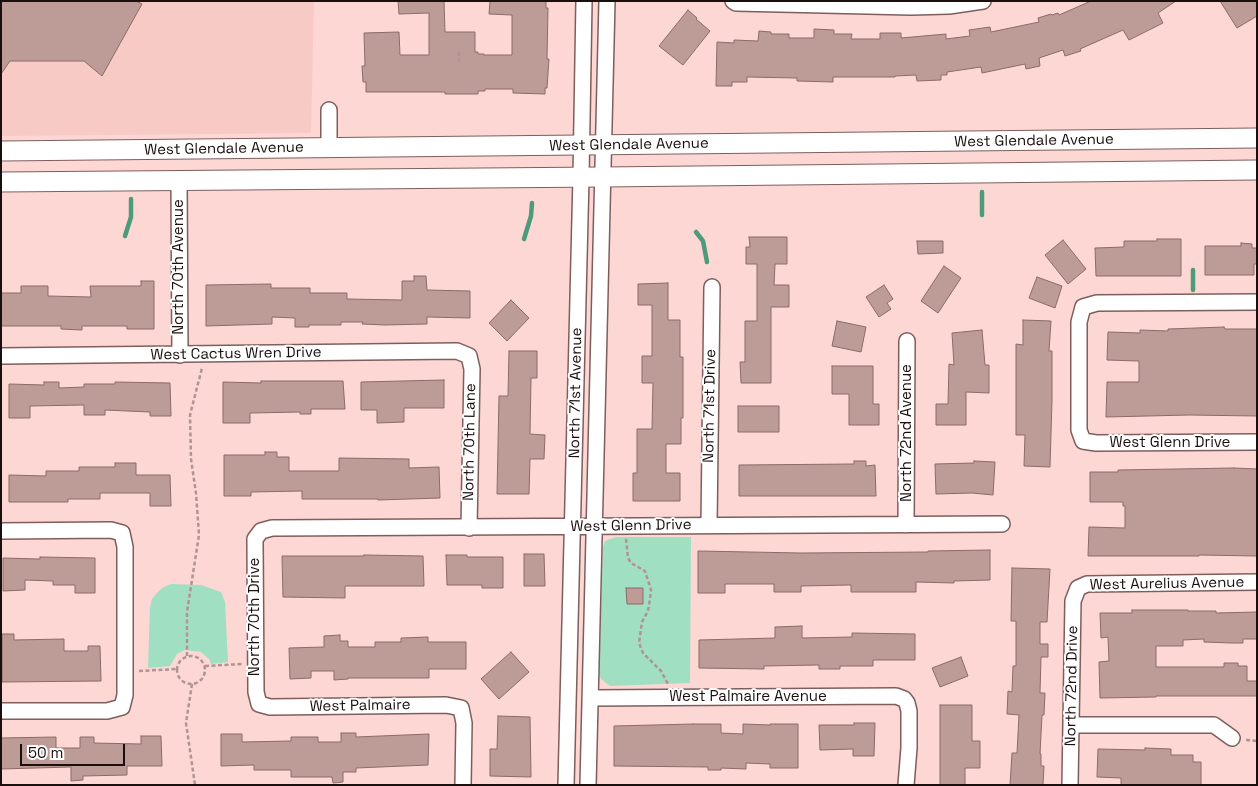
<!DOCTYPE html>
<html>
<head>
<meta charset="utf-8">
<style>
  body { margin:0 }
  #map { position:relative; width:1258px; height:786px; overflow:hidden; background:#fcd7d4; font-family:"Space Grotesk",sans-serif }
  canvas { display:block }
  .frame { position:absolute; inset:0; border:2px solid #1b0f0e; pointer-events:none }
  .scale { position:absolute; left:20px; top:744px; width:105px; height:22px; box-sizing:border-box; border:2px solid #1b0f0e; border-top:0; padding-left:6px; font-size:15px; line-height:18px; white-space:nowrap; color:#1b0f0e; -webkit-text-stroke:4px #fff; paint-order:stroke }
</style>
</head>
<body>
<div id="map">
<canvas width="1258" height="786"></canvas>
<div class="frame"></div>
<div class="scale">50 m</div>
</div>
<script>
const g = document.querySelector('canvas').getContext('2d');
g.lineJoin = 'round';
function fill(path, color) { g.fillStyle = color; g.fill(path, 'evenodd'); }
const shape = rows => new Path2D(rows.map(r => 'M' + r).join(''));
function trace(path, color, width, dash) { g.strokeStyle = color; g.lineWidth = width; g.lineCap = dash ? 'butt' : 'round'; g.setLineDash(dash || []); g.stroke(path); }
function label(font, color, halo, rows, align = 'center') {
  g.font = font + ' "Space Grotesk",sans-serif'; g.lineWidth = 4; g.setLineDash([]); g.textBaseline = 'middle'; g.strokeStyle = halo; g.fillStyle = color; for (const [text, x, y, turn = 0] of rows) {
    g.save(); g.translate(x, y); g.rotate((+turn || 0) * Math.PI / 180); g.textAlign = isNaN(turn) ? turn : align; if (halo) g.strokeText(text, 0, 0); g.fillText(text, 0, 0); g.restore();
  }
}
fill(shape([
  [1,1,314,1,311,133,1,136]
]), '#f7cac6');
fill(shape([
  [616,537,691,537,690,683,610,686,601,679,599,673,603,547,605,541],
  [171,584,201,585,221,592,225,602,228,662,211,664,209,659,201,652,185,650,177,654,170,666,148,668,150,607,152,599,157,593,162,588]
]), '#a1dfc3');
trace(shape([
  [982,192,982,215],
  [696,232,703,241,707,262],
  [125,236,131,217,131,199],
  [524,239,531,216,532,203],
  [1193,270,1193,290]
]), '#509a7c', 4.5);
const building = shape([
  [1,1,136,1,142,4,102,76,84,61,10,61,1,74,1,1],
  [398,1,444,1,445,32,475,32,475,52,478,52,478,54,484,54,484,55,512,55,512,15,489,14,490,1,546,1,546,8,548,8,547,59,549,59,547,88,545,88,545,94,513,93,513,89,485,89,485,91,478,91,478,94,445,94,445,92,366,92,366,82,363,82,362,66,365,66,364,33,399,32,400,55,429,55,429,13,399,14,398,1],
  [1091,1,1176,1,1158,13,1163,23,1129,40,1123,30,1080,49,1081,51,1065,56,1063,50,1039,58,1040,66,1026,69,1025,64,982,73,981,67,947,72,947,75,941,75,941,80,917,81,916,75,895,76,895,77,833,77,833,82,797,81,797,78,747,77,747,82,732,82,732,86,716,86,717,42,734,43,734,40,758,41,759,31,771,32,771,34,789,34,789,38,814,38,814,29,834,30,834,34,852,34,851,39,880,39,880,33,901,33,901,38,946,34,946,39,970,36,969,30,990,27,991,32,1039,22,1038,18,1051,14,1052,15,1058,13,1059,15,1091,1],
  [1220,1,1257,1,1257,16,1237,28,1220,1],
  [688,10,697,18,696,19,710,31,683,65,659,46,688,10],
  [749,237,787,237,787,264,775,264,774,285,789,285,789,307,771,307,771,383,741,383,740,362,745,362,745,321,757,321,757,264,746,264,746,247,750,247,749,237],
  [1157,239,1181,239,1181,276,1096,276,1095,248,1124,247,1124,241,1157,241,1157,239],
  [1063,240,1086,269,1068,284,1045,255,1063,240],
  [917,241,943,241,943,253,918,254,917,241],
  [1241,243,1252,244,1252,248,1257,248,1257,264,1254,264,1254,275,1205,275,1205,246,1241,246,1241,243],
  [944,266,961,278,938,313,921,301,944,266],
  [414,276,426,276,427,290,470,291,470,318,427,317,427,324,385,325,362,324,363,322,341,322,341,325,309,325,309,327,295,327,295,318,272,317,272,324,206,326,206,285,271,284,271,288,310,288,310,293,347,293,347,299,402,300,402,281,414,281,414,276],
  [1037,277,1062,286,1055,308,1029,298,1037,277],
  [141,281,154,281,154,329,127,329,127,326,82,326,82,330,61,329,61,326,1,326,1,293,21,293,21,286,48,286,48,296,91,297,90,286,141,286,141,281],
  [668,283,668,320,680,320,680,357,683,357,683,418,681,418,681,444,666,444,666,473,680,473,680,501,633,501,633,473,637,473,637,429,652,429,653,383,642,383,642,356,652,356,652,305,638,305,638,284,668,283],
  [884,285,893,299,887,303,891,309,879,317,866,297,884,285],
  [511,300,529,318,507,341,489,323,511,300],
  [1023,320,1051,321,1049,351,1052,351,1052,400,1050,467,1024,466,1025,435,1016,435,1016,344,1023,345,1023,320],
  [837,321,866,327,861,352,832,346,837,321],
  [1224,327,1225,329,1257,329,1257,416,1189,415,1106,417,1107,382,1139,382,1139,361,1107,360,1108,332,1140,333,1140,330,1168,331,1168,329,1224,327],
  [982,330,985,365,989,365,989,393,966,392,966,425,936,425,936,404,948,404,949,364,954,365,952,333,982,330],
  [509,351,537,351,537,378,531,378,530,434,545,435,544,459,530,459,529,494,497,494,499,396,508,396,509,351],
  [832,366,873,366,873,404,879,404,879,425,849,425,849,394,832,394,832,366],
  [444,380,444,408,404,408,404,422,377,423,377,410,361,410,361,382,444,380],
  [261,381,343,381,345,409,311,409,311,414,300,414,300,412,250,413,250,423,223,423,223,382,261,383,261,381],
  [44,382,59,382,59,388,84,387,84,384,115,384,115,382,170,383,171,416,150,416,150,412,105,410,105,415,84,415,84,405,30,406,30,418,9,418,9,384,44,385,44,382],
  [738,406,779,406,779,432,738,432,738,406],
  [265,452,277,452,277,457,289,457,289,471,339,471,339,458,409,459,409,468,439,467,440,498,378,500,378,499,302,499,302,491,251,492,251,496,224,496,224,455,265,455,265,452],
  [854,461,866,461,866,466,875,465,876,496,739,496,739,465,854,464,854,461],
  [974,461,995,462,993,495,972,493,936,494,935,464,974,463,974,461],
  [115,463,136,463,136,475,170,475,171,506,150,506,150,493,100,493,100,499,68,499,68,502,9,502,9,475,46,476,46,471,79,471,79,467,115,467,115,463],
  [1234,468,1257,469,1257,556,1199,555,1199,556,1088,556,1089,527,1125,528,1125,506,1123,506,1123,502,1090,502,1090,472,1118,472,1118,470,1234,468],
  [990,550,990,580,954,581,954,583,916,582,916,592,851,592,851,585,801,586,801,592,774,592,774,584,725,584,725,593,698,593,698,551,801,553,928,552,928,551,990,550],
  [524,554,544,554,545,586,524,586,524,554],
  [364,555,423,556,424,586,345,586,345,598,283,597,282,556,364,556,364,555],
  [446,555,467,555,467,557,503,557,503,588,482,588,482,585,447,585,446,555],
  [40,557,95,558,95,593,75,593,75,585,53,585,53,581,25,580,25,590,3,591,3,558,40,559,40,557],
  [1012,568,1050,569,1047,622,1040,622,1040,644,1048,644,1048,657,1041,657,1040,693,1045,693,1044,715,1042,715,1040,754,1041,754,1041,766,1044,766,1043,785,1010,785,1012,753,1017,753,1019,715,1007,714,1008,691,1012,692,1013,666,1016,666,1016,621,1011,621,1012,568],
  [626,588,643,588,643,604,627,604,626,588],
  [1132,610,1188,610,1188,611,1216,611,1216,613,1257,612,1257,639,1243,639,1243,643,1232,643,1204,642,1204,639,1183,640,1183,646,1156,646,1156,667,1224,667,1224,663,1238,663,1238,666,1247,666,1247,681,1257,681,1257,696,1156,696,1156,697,1100,698,1099,662,1109,661,1108,637,1101,638,1100,613,1132,613,1132,610],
  [802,626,802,638,852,637,852,633,915,634,915,660,873,660,873,666,840,666,840,669,819,669,819,665,764,666,764,669,699,668,699,640,775,638,775,627,802,626],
  [2,634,14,634,14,640,64,639,64,651,88,651,88,646,100,646,101,681,2,682,2,634],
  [340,635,340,641,348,641,348,647,375,647,375,642,401,642,401,638,428,637,428,642,466,642,466,669,429,669,429,678,348,678,348,679,334,680,334,671,311,671,311,678,290,679,289,648,324,647,324,636,340,635],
  [511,652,529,672,499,699,481,679,511,652],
  [961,657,968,676,940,687,932,668,961,657],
  [940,705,972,705,972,741,980,741,980,768,965,768,965,785,940,785,940,705],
  [498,716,530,717,531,777,490,776,490,749,497,749,498,716],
  [854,723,875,723,874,756,853,756,853,749,820,750,819,725,854,725,854,723],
  [693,724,721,724,721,733,743,734,743,724,770,725,770,724,798,724,798,768,770,768,770,764,746,763,746,769,721,768,721,770,708,770,708,767,614,766,614,726,693,724],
  [341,733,356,733,356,737,429,734,428,765,356,768,356,772,343,772,343,782,333,783,332,777,291,777,291,770,254,770,254,765,221,766,221,734,242,734,242,742,291,741,291,737,318,737,318,742,341,742,341,733],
  [141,736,161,736,162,766,127,766,127,775,83,776,83,780,71,781,71,767,1,769,1,738,56,737,56,748,80,748,80,737,94,737,94,743,141,744,141,736],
  [1145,748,1171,749,1171,755,1193,755,1193,762,1201,762,1201,785,1121,785,1121,778,1097,777,1098,749,1145,750,1145,748]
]);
fill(building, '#bd9b97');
trace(building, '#8b6a68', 1);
const minor = shape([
  [733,1,736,3,911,7,949,6,983,1],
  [329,110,329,148],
  [179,180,180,355],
  [1257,302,1097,303,1083,307,1079,322,1079,430,1083,441,1096,443,1257,442],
  [1,356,457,351,469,356,472,369,469,528],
  [709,525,712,287],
  [906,525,907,341],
  [1,531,111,530,122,533,125,547,125,695,122,707,107,711,1,711],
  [591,698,896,696,904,699,907,703,909,711,909,748,906,785],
  [1072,725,1214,725,1232,738],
  [463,785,464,723,461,708,446,705,270,707,259,704,256,692,255,542,255,539,261,531,272,528,1002,524],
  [566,785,581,177,584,1],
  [588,785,607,1],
  [1070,785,1073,601,1078,588,1087,584,1257,582]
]);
const major = shape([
  [1,151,1257,138],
  [1,182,602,177,1257,170]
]);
trace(minor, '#7e5e5c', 18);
trace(major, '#7e5e5c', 21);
trace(shape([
  [459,52,459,62],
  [626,539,628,558,631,563,645,571,651,590,650,599,648,611,642,622,639,643,643,653,661,671,668,684],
  '177 670a14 14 0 1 1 28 0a14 14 0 1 1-28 0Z',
  [187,656,187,612,199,535,196,493,191,459,190,415,202,368],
  [205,666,242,664],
  [139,671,177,669],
  [192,684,186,723,195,785],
  [1246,740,1257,741]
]), '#b19492', 2.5, [4, 2.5]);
trace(minor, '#fff', 15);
trace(major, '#fff', 19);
label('15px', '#1b0f0e', '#fff', [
  ["West Glendale Avenue",1034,141,-1],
  ["West Glendale Avenue",629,145,-1],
  ["West Glendale Avenue",224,149,-1],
  ["North 70th Avenue",179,267,-90],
  ["West Cactus Wren Drive",236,354,-1],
  ["North 71st Avenue",576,393,-89],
  ["North 71st Drive",710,406,-89],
  ["North 72nd Avenue",907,433,-90],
  ["North 70th Lane",470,442,-89],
  ["West Glenn Drive",1170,443],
  ["West Glenn Drive",631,526,-1],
  ["West Aurelius Avenue",1167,584,-1],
  ["North 70th Drive",255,617,-90],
  ["North 72nd Drive",1072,686,-89],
  ["West Palmaire Avenue",748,697],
  ["West Palmaire",360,706,-1]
]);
</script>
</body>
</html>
